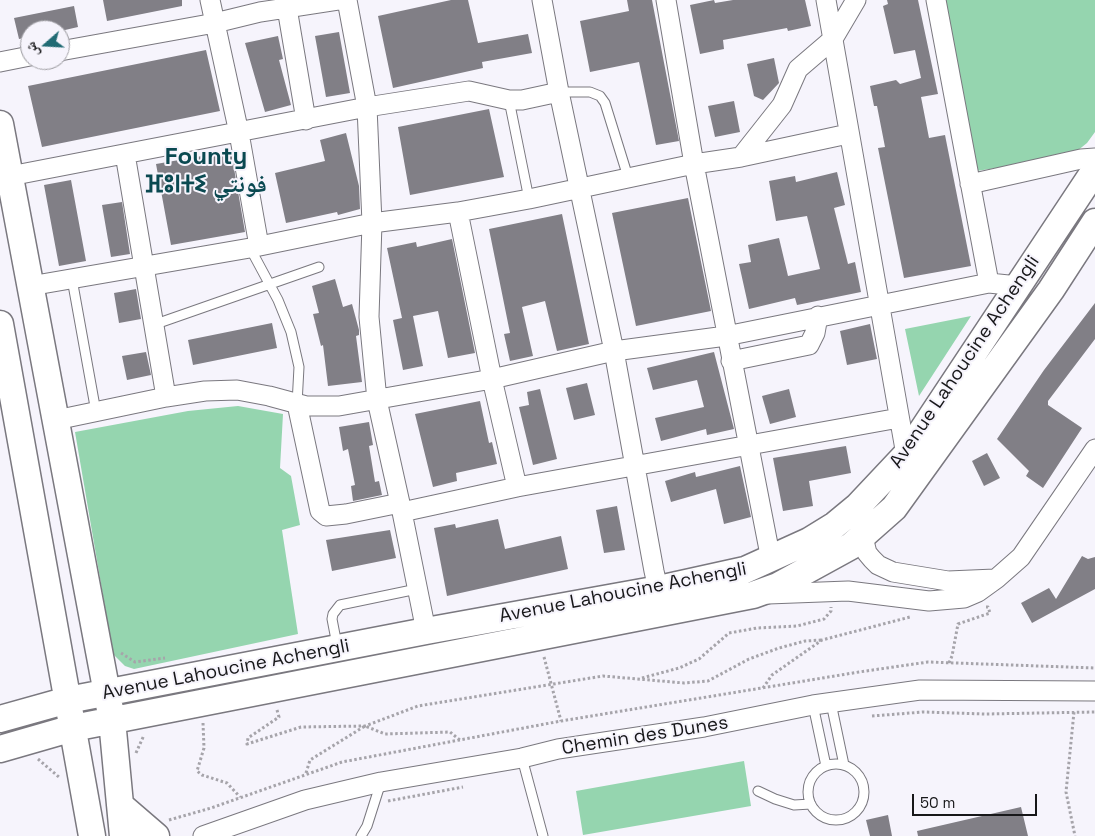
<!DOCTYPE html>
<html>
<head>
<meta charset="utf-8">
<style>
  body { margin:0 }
  #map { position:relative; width:1095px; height:836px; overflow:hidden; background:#f6f4fc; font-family:"Space Grotesk","Noto Naskh Arabic",sans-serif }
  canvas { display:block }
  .north { position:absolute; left:20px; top:20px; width:50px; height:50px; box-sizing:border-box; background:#f6f4fc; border:1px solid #9d9ca1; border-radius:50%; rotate:251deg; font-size:14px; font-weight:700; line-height:20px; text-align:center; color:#171719 }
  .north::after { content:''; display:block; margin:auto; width:18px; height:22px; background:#216b74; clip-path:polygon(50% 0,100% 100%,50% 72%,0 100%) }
  .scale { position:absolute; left:912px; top:794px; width:125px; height:22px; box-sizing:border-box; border:2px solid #171719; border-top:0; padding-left:6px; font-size:15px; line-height:18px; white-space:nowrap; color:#171719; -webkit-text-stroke:4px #f6f4fc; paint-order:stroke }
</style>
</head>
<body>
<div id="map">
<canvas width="1095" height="836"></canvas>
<div class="north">ش</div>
<div class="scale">50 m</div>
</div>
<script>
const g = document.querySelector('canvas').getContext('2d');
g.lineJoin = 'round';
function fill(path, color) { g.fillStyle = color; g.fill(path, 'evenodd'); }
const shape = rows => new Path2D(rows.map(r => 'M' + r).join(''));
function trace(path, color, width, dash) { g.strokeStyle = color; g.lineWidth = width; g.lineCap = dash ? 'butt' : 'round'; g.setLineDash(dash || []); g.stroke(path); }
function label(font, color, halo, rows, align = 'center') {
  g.font = font + ' "Space Grotesk","Noto Naskh Arabic","Noto Sans Tifinagh",sans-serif'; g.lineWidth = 4; g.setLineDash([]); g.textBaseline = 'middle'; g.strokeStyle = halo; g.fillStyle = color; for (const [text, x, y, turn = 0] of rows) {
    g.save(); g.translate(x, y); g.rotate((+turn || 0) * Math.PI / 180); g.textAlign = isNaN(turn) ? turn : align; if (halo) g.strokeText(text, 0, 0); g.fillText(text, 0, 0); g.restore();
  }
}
fill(shape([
  [943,0,1095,0,1095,132,1087,143,1077,151,1052,160,976,171],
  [971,316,919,396,905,329],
  [238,406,283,414,280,468,291,476,300,525,282,530,298,634,134,669,125,666,113,654,75,432,188,411],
  [744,761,751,806,583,835,576,791]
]), '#95d5af');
fill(shape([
  [103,0,182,0,182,6,107,21],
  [451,0,468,0,478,43,528,34,532,53,482,62,483,68,393,88,378,16],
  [627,0,652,0,679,141,656,145,639,62,590,72,580,21,629,11],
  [714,0,715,3,733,0,805,0,811,26,788,31,787,28,723,40,724,49,700,54,690,5],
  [887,0,918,0,938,94,921,97,929,138,945,135,971,266,904,278,878,148,885,147,877,106,874,106,870,86,896,80,900,84,921,78,915,50,894,54,883,6,888,4],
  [74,6,78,27,65,30,30,30,30,37,19,39,14,18],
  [339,32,350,93,326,97,315,36],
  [278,36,283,59,279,60,291,105,265,112,245,43],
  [206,50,220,111,42,147,28,86],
  [774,58,779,83,763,100,754,96,747,64],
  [734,101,740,132,715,137,708,106],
  [489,109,504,177,410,195,398,127],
  [346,133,359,186,360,209,338,215,337,212,286,223,275,173,325,161,320,140],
  [231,151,245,232,171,245,156,164],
  [837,172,845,205,834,208,848,264,855,262,861,292,797,305,795,298,749,309,739,264,751,262,748,245,779,238,788,276,820,269,807,216,776,221,769,181,795,176,796,182],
  [71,180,86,261,59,266,44,185],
  [688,198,711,311,636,326,612,213],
  [122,202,130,254,111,257,102,205],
  [562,214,589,344,557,351,545,301,522,307,533,356,510,361,504,334,510,333,489,229],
  [452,239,475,353,448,358,438,311,413,316,423,366,403,370,393,320,402,318,387,248,416,242,417,247],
  [335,279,343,307,352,304,359,330,359,335,356,336,362,382,328,386,323,345,321,346,313,314,319,313,312,286],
  [136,289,141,319,119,323,114,293],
  [1095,303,1095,339,1048,401,1048,405,1082,428,1043,488,1026,476,1029,471,997,439,1044,370],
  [272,323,277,348,193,365,188,340],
  [870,324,877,359,847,365,840,331],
  [146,352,151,375,127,380,122,356],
  [714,352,734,429,707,435,706,429,661,441,655,418,704,407,697,380,653,390,647,368],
  [587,383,595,415,574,420,566,388],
  [540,389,557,459,533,465,519,407,529,405,527,392],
  [789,389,796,417,770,424,762,396],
  [480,401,489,443,492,442,497,464,456,473,457,481,433,487,415,414],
  [369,422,373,445,369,446,375,482,379,481,382,495,353,501,351,486,355,485,348,449,343,451,339,427],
  [846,446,851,473,809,481,813,506,783,511,773,458],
  [987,453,1000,478,984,486,972,461],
  [740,466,751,517,724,524,716,489,671,502,665,481,695,472,696,477],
  [617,506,625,550,604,553,596,510],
  [498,519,505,549,561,536,568,569,447,596,434,528,455,524,456,528],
  [390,530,396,558,332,571,326,540],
  [1082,556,1088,559,1095,557,1095,589,1032,623,1021,603,1049,588,1056,599],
  [1021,807,1028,836,918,836,917,831],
  [888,815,892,836,870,836,866,820]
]), '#817f86');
const lane = shape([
  [559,92,590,92,600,96,605,103,628,177],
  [509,100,529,199],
  [250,248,278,300,291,332,299,367,297,404],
  [72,279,96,412],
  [153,325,319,267],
  [337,645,332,619,333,614,340,605,417,589],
  [831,703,844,765],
  [813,705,826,766],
  [522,758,543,836],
  '808 792a28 28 0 1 1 56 0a28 28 0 1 1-56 0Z',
  [758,791,775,799,794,805,811,804],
  [361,836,367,826,381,782]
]);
const street = shape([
  [210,0,239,133,259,246],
  [347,0,367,107,372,223,369,317,377,400,402,512,426,631],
  [542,0,559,92,614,351,654,571,661,602],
  [666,0,694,164,771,560],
  [826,0,906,455],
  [936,0,989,283],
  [287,8,306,120],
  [60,51,215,23,260,12,338,0],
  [0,62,30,56],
  [125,154,166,397],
  [741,157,782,105,798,69,833,39,856,0],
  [10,176,367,107,469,91,509,100,522,100,559,92],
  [970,184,1081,159,1095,158],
  [458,212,492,379,517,487],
  [30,286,250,248,372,223,458,212,529,199,694,164,741,157,848,134],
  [731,361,809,345,815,333,818,316],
  [297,404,320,511,326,516,346,514,400,503],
  [56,420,166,397,205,391,237,390,269,396,306,406,339,406,492,379,614,351,726,336,989,283,1018,286],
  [402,512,517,487,899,418],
  [863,537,867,553,872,559,878,565,893,572,948,581,995,579],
  [768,594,848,591,929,601,964,598,978,592,996,579,1021,557,1095,449],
  [203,836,305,800,381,782,522,758,558,749,704,727,813,705,920,690,1095,691]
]);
const secondary = shape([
  [0,124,112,720,123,836],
  [0,324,92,836],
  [0,719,68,700,426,631,659,589,745,570,809,541,835,525,858,506,906,455,1095,170],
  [0,749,73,728,753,595,778,586,851,546,894,508,1051,290,1095,222],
  [120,805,156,836]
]);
trace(lane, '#7a787f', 11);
trace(street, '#7a787f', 21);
trace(secondary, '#7a787f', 29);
trace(shape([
  [121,653,135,662,165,658],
  [544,657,561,721],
  [949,663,952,656,958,624,990,613,988,607,986,607],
  [642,678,679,668,699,659,729,633,757,628,797,626,824,619,831,611,831,607],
  [763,688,772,675,822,640,910,617],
  [277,710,279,717,248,738,247,744,301,727,365,726,418,706,603,676,684,683,708,681,749,659,779,648,805,641,822,640],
  [1074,712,1066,792,1075,836],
  [872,716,923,712,985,714,1095,712],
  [203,723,204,748,197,771,202,775,227,783,240,797],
  [136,753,144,735],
  [38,759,60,778],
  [306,773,310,760,365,726,385,734,450,732,461,741],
  [388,801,463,787],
  [169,820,211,808,342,762,561,721,859,672,928,662,1095,668]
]), '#a6a4aa', 3, [2.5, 2.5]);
trace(lane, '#fff', 9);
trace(street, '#fff', 19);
trace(secondary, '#fff', 26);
label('19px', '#171719', '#f6f4fc', [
  ["Avenue Lahoucine Achengli",965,362,-56],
  ["Avenue Lahoucine Achengli",623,593,-11],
  ["Avenue Lahoucine Achengli",226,670,-11],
  ["Chemin des Dunes",645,736,-9]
]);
label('bold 24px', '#0a4951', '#f6f4fc', [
  ["Founty",206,157],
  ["ⴼⵓⵏⵜⵉ فونتي",206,185]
]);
</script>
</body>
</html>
